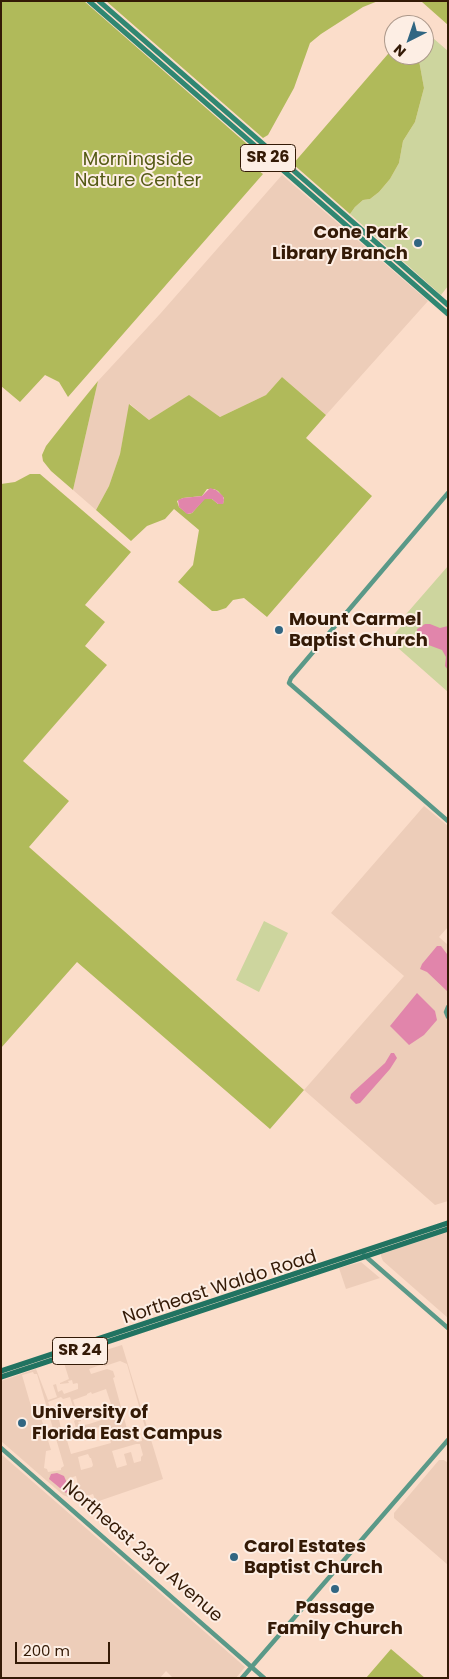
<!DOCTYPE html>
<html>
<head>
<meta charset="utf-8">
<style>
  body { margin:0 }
  #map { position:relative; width:449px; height:1679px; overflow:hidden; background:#fbddca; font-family:Poppins,sans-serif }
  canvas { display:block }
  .frame { position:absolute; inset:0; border:2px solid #341a06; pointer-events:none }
  .north { position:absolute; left:384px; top:15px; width:50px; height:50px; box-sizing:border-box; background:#fdeee4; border:1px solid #ad998b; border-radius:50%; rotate:221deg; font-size:14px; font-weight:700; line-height:20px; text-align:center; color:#341a06 }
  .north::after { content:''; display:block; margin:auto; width:18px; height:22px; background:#316682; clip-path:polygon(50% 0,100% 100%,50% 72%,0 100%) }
  .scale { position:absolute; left:15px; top:1642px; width:95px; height:22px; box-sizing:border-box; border:2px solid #341a06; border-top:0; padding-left:6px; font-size:15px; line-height:18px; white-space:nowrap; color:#341a06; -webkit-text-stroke:4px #fdeee4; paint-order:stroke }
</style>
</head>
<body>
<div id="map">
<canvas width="449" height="1679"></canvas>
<div class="frame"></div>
<div class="north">N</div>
<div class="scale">200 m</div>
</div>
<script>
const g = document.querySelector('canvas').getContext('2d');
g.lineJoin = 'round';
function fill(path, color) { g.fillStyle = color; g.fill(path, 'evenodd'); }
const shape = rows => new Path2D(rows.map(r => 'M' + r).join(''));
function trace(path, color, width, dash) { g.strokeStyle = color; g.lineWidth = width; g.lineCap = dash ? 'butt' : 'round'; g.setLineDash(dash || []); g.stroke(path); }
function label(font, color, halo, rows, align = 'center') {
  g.font = font + ' Poppins,sans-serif'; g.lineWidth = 4; g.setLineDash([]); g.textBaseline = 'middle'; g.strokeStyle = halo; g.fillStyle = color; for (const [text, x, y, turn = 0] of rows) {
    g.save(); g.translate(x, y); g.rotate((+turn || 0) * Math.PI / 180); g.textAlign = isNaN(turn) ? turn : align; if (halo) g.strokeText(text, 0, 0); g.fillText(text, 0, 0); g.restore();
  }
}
fill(shape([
  [282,175,428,301,326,415,282,377,266,395,220,417,189,396,149,420,130,404,120,454,109,486,96,510,73,490,98,381,160,314],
  [424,806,448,826,448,927,439,937,448,945,448,1201,435,1205,304,1090,404,976,331,913],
  [448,1232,448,1318,383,1261,381,1256,381,1254],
  [361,1262,380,1278,346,1289,339,1268],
  [122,1345,163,1479,96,1502,93,1494,81,1498,73,1495,68,1497,63,1495,1,1441,1,1381,36,1369,48,1400,57,1397,53,1385,56,1384,58,1392,62,1390,64,1394,78,1389,78,1384,77,1383,73,1384,72,1380,68,1381,69,1383,60,1384,60,1383,69,1379,64,1363],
  [120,1361,127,1364,147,1434,142,1438,142,1441,137,1442,131,1436,129,1436,113,1378,115,1377,113,1371,107,1369,91,1374,89,1369,103,1364,105,1366],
  [33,1372,34,1374,37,1374,64,1466,61,1468,61,1470,48,1472,47,1469,44,1468,46,1451,51,1450,38,1408,34,1408,31,1406,22,1375],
  [106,1389,111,1404,97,1409,97,1411,93,1412,92,1411,78,1415,73,1400,87,1395,87,1394,91,1392,92,1394],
  [61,1397,63,1399,70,1397,77,1419,74,1421,76,1428,62,1432,58,1416,62,1413,60,1405,50,1407,48,1402],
  [118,1406,120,1414,89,1424,80,1426,78,1422,81,1421,81,1418],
  [106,1425,111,1443,71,1454,66,1437],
  [136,1444,140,1444,143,1455,141,1457,141,1461,134,1463,131,1452,124,1454,127,1465,117,1468,112,1451],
  [88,1454,90,1458,91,1458,93,1465,92,1467,81,1470,78,1457],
  [76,1476,80,1493,75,1494,70,1478],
  [1,1454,245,1667,236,1678,173,1678,166,1671,160,1678,1,1678],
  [439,1460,444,1460,448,1463,448,1565,394,1518,394,1513]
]), '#edcdb9');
fill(shape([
  [426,32,448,51,448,286,441,295,350,214,355,207,363,200,370,199,379,192,390,179,399,163,403,141,415,122,424,88,418,55,424,55,424,35],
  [448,566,448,692,389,640,404,623,401,620],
  [264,921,288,933,259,992,236,980]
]), '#cdd59e');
fill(shape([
  [1,1,84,1,263,158,255,168,263,174,68,397,59,382,45,375,20,402,1,386],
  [106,1,378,1,363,7,321,34,310,43,294,88,268,135,263,138],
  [407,1,448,1,448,25,422,2],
  [394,47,394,55,418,55,424,88,415,122,403,141,399,163,390,179,379,192,370,199,363,200,355,207,350,214,293,164],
  [282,377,326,415,306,438,372,496,267,617,244,598,233,600,226,608,217,611,212,611,178,582,193,565,199,530,174,509,165,519,147,526,131,541,96,510,109,486,120,454,129,404,149,420,189,395,220,417,266,395],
  [207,489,214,489,218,491,224,498,223,504,218,504,212,499,204,499,192,513,188,514,179,507,177,501,183,498,202,496],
  [98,381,73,490,51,471,43,461,42,455,46,446,72,413],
  [30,474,40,474,131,552,85,605,105,622,85,646,107,665,23,761,69,801,29,847,304,1090,270,1129,77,962,1,1048,1,484,15,482],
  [391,1649,425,1678,366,1678]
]), '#b0ba5a');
fill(shape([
  [210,488,216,490,223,496,224,500,223,504,218,504,212,499,205,499,192,513,187,514,179,507,178,500,183,498,202,496],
  [425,624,430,624,440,628,448,626,448,670,445,666,446,657,442,650,423,643,417,637,417,629],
  [437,946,441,946,447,954,448,992,427,972,420,969,422,964],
  [417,993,435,1011,437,1020,424,1035,409,1045,390,1026],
  [391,1053,394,1053,397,1058,390,1069,360,1103,356,1104,350,1098,351,1094,385,1063],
  [57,1473,64,1476,69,1488,66,1493,49,1479,51,1474]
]), '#e185ab');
trace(shape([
  [448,493,291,678,289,683,448,821],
  [448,1007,446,1012,448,1017],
  [364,1255,448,1328],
  [1,1448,264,1678],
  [242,1678,448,1440]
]), '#5a9988', 4.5);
trace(shape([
  [89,1,448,314],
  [99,1,448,305]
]), '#308772', 5);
trace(shape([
  [1,1371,448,1223],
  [1,1377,448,1229]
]), '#217361', 5.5);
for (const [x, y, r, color] of [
  [418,243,5,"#316682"],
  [279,630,5,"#316682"],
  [22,1423,5,"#316682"],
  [234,1557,5,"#316682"],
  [335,1589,5,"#316682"]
]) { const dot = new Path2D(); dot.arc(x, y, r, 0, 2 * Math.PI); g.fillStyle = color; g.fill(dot); trace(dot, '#fdeee4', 2); }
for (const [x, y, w] of [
  [268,158,55],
  [80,1351,55]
]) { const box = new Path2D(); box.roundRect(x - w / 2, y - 13.5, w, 27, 4); g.fillStyle = '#fdeee4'; g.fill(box); trace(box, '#341a06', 1); }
label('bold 16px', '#341a06', null, [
  ["SR 26",268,158],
  ["SR 24",80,1351]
]);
label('18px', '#545a14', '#fdeee4', [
  ["Morningside",138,160],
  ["Nature Center",138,181]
]);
label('bold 18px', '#341a06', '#fdeee4', [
  ["Cone Park",408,233,"right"],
  ["Library Branch",408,254,"right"],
  ["Mount Carmel",289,620],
  ["Baptist Church",289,641],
  ["University of",32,1413],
  ["Florida East Campus",32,1434],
  ["Carol Estates",244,1547],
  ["Baptist Church",244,1568],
  ["Passage",335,1608,"center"],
  ["Family Church",335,1629,"center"]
], 'left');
label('18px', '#341a06', '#fdeee4', [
  ["Northeast Waldo Road",220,1288,-18],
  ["Northeast 23rd Avenue",142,1552,41]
]);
</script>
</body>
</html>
